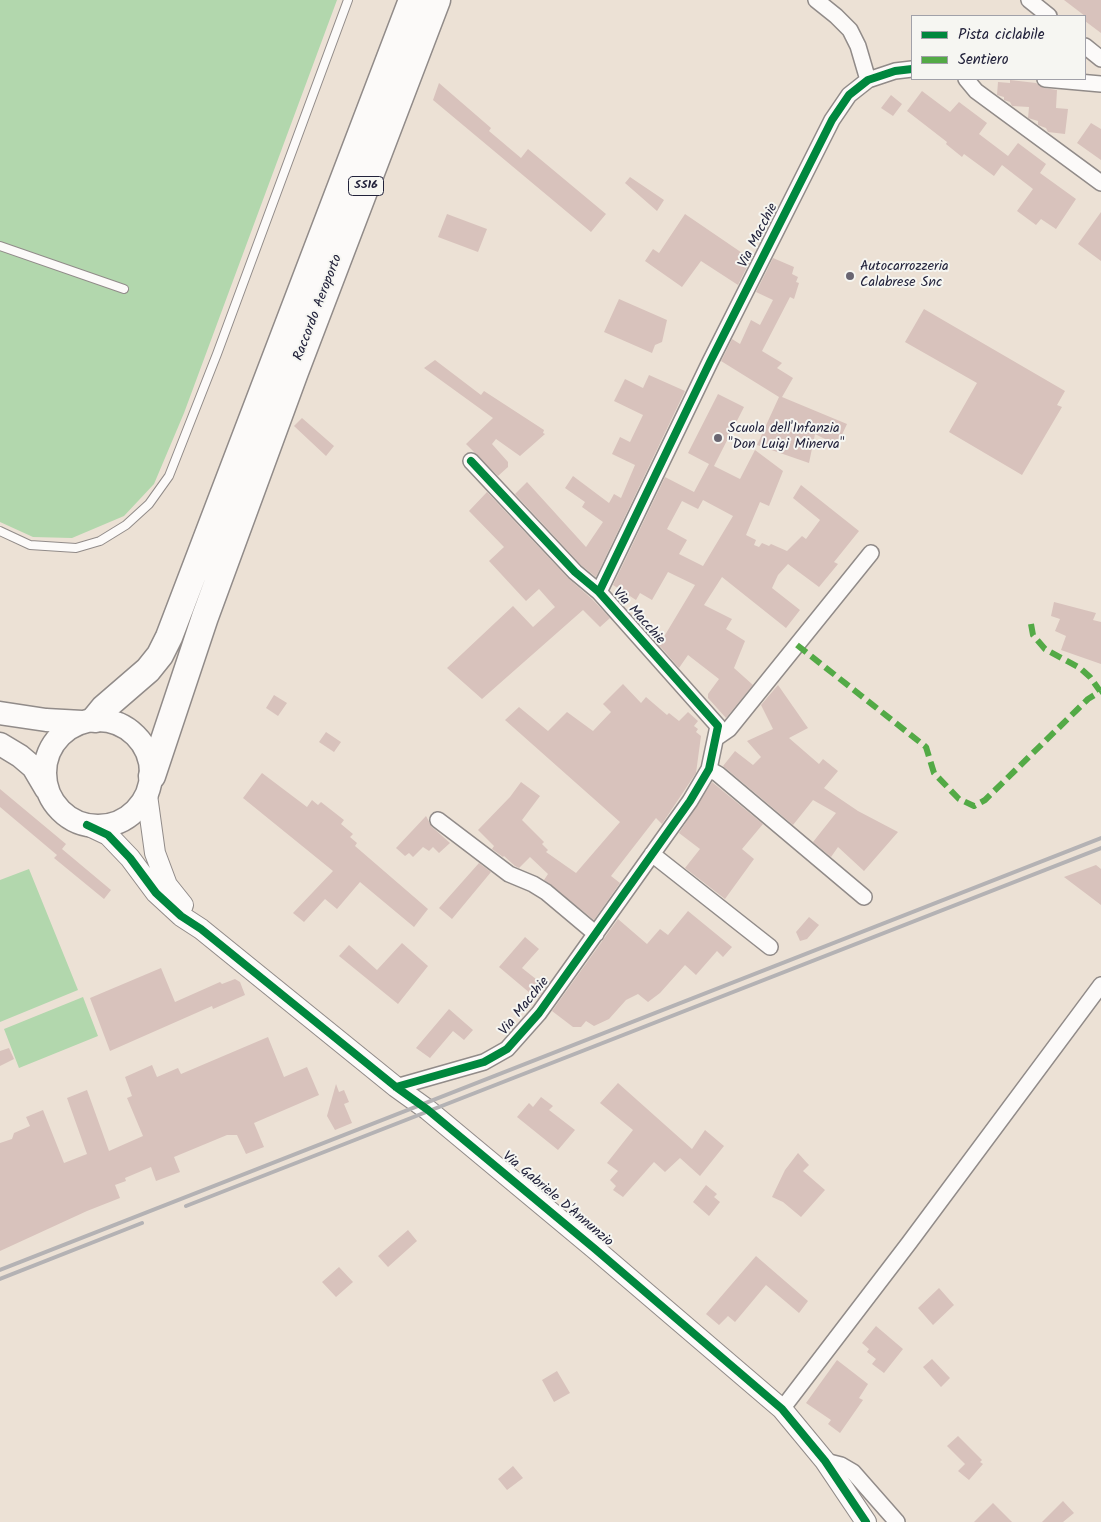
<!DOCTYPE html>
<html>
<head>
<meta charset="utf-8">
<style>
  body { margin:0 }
  #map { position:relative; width:1101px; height:1522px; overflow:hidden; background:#ece1d5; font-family:Kalam,sans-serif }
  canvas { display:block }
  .legend { position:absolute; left:911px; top:15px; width:175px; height:65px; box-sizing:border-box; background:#f6f6f2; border:1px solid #a1a1a9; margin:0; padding:6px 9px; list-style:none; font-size:15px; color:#22223b }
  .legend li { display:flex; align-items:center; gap:10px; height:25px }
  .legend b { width:25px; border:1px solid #a1a1a9 }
</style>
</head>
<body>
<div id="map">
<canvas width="1101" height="1522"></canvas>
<ul class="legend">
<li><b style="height:6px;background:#00873e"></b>Pista ciclabile</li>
<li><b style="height:6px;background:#53aa46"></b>Sentiero</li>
</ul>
</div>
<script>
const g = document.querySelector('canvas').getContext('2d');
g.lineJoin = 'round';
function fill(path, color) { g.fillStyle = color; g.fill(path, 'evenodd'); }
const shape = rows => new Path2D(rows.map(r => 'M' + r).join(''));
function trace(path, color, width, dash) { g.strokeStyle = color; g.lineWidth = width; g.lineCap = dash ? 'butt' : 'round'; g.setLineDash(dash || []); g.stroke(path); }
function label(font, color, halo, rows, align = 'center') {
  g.font = font + ' Kalam,sans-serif'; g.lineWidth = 4; g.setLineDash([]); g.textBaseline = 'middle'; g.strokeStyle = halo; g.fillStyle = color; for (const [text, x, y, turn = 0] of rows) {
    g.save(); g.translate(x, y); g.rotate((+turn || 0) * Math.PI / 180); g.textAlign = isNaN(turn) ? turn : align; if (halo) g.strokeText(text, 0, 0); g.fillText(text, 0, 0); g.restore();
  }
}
fill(shape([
  [0,0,337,0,184,413,154,484,124,516,72,538,33,537,0,522],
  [29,869,78,990,0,1022,0,880],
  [83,997,98,1036,19,1068,4,1029]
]), '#b2d7ad');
fill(shape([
  [1064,0,1101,0,1101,33,1085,21,1085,16],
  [1010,80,1036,83,1044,88,1057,90,1056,108,1068,109,1065,134,1048,132,1046,128,1038,125,1038,121,1028,118,1029,107,1012,106,1010,102,1004,100,1004,97,997,95,998,82,1010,83],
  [439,83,491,128,489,131,521,158,528,149,606,214,591,232,433,100],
  [922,91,950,112,959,102,987,123,979,134,1008,156,1018,143,1046,164,1040,173,1076,199,1056,229,1041,219,1036,225,1017,211,1033,189,1002,165,994,176,964,154,962,157,946,144,947,142,907,111],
  [891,95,902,104,893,116,881,108],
  [1091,123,1101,129,1101,160,1077,143],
  [630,177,664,200,657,211,625,183],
  [1101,212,1101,261,1078,244],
  [447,214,487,229,478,252,438,237],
  [685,214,751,259,738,285,701,261,682,287,645,261,653,249,659,253],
  [773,258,794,267,792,274,798,277,796,282,799,283,794,299,790,297,762,351,782,363,777,368,793,378,782,397,847,424,837,445,815,434,809,463,757,445,779,397,721,361,732,339,740,344,751,320,760,325,773,300,756,292],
  [619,299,667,320,662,342,655,345,652,353,604,332],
  [924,309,1065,391,1057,405,1062,407,1022,475,949,432,977,383,905,342],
  [435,360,481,395,484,391,544,430,543,433,545,434,520,456,496,439,492,444,508,462,508,467,498,476,466,444,493,418,424,368],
  [649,375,685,391,596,577,581,565,515,494,527,482,586,547,603,522,582,507,585,502,565,488,573,476,609,503,614,494,621,498,635,465,612,454,620,437,630,442,643,415,614,401,625,379,643,388],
  [718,394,744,407,714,466,740,479,755,450,783,471,769,506,760,502,746,535,756,540,754,545,759,547,762,543,769,546,771,544,787,551,802,536,806,539,820,520,793,498,801,485,859,531,834,562,838,564,819,587,788,564,778,575,772,588,800,610,786,628,722,577,704,605,732,619,726,629,745,641,734,668,753,685,726,718,708,698,708,694,719,679,688,655,679,668,659,645,695,585,668,572,652,600,640,593,636,600,613,585,665,477,694,492,709,464,688,453],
  [703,500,733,516,703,566,679,554,687,540,667,529,682,501,698,509],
  [302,418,334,446,326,456,294,426],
  [487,492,568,578,592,599,610,618,600,627,583,610,482,699,447,668,513,606,533,627,555,607,539,589,526,601,489,561,504,547,469,511],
  [1054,602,1096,613,1093,620,1101,622,1101,664,1061,650,1066,636,1055,631,1060,619,1051,616],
  [623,684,641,703,646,697,667,715,669,713,679,721,688,712,698,721,694,726,698,729,696,732,701,736,696,773,662,824,656,818,611,876,620,883,594,920,544,880,548,874,530,857,519,868,515,866,504,856,503,857,492,849,494,846,478,830,510,797,521,782,540,796,522,820,544,842,542,844,548,850,546,852,576,873,620,822,505,720,519,707,548,731,567,712,593,731,611,712,603,704],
  [778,685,808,728,789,738,819,764,823,759,838,771,824,788,858,811,898,832,864,871,838,847,831,857,813,842,836,813,813,800,793,825,723,766,735,751,753,765,761,757,747,741,773,729,761,705],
  [274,695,287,703,278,716,266,708],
  [326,732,341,742,334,752,319,742],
  [262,773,307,807,312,800,318,805,321,802,344,820,341,824,353,834,350,837,357,843,355,846,428,909,414,927,360,882,337,909,325,899,304,922,293,913,333,871,243,798],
  [712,782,763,824,742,849,754,859,725,899,685,868,700,849,679,833],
  [0,789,66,844,62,849,111,890,104,899,54,858,57,855,0,807],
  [426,816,432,827,450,843,439,853,433,847,429,851,423,847,413,857,409,853,405,856,396,848],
  [479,863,491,872,452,919,439,908],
  [1096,865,1101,869,1101,905,1064,877],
  [688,911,732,947,723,957,717,951,696,975,685,965,660,993,648,1002,638,994,626,1000,609,1019,594,1026,586,1021,581,1027,573,1027,552,1011,618,919,647,944,660,929,668,935],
  [809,917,819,925,807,939,800,941,796,932],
  [525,937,539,949,522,968,546,987,537,999,499,967],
  [402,943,428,966,398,1004,339,956,349,945,377,970],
  [161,968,175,1002,220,982,222,984,235,979,240,982,245,995,213,1009,212,1006,110,1051,90,998],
  [449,1009,473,1030,464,1040,453,1031,430,1058,416,1048],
  [268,1037,284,1077,307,1067,319,1095,254,1123,264,1147,246,1154,237,1135,227,1135,174,1157,180,1172,156,1181,151,1167,125,1178,126,1181,115,1185,120,1198,87,1211,0,1251,0,1143,12,1139,14,1133,30,1126,26,1117,43,1110,64,1163,87,1154,67,1098,87,1090,109,1151,143,1136,127,1098,132,1096,125,1077,152,1065,157,1077,178,1068,181,1074],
  [9,1048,14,1059,0,1066,0,1051],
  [618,1083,692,1149,705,1130,724,1146,700,1176,680,1158,665,1172,654,1162,623,1197,613,1190,616,1186,610,1180,618,1171,607,1163,633,1130,600,1103],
  [336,1084,339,1092,344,1090,349,1102,344,1104,352,1123,335,1130,327,1116],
  [541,1097,553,1106,549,1110,575,1130,558,1150,517,1117,529,1103,533,1107],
  [798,1153,809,1165,803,1171,825,1190,801,1217,783,1202,772,1197,785,1170],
  [706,1185,717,1194,714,1197,720,1202,709,1216,693,1202],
  [408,1230,417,1241,388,1267,378,1256],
  [756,1256,808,1301,799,1313,766,1285,735,1322,728,1316,719,1325,706,1314],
  [339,1267,353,1282,336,1297,322,1282],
  [939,1288,954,1305,933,1325,918,1308],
  [876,1326,903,1349,884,1373,872,1364,876,1359,867,1352,869,1349,862,1343],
  [932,1359,950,1378,941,1387,923,1367],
  [837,1360,868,1384,859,1398,863,1400,840,1433,828,1424,831,1420,806,1403],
  [557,1371,570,1393,554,1402,542,1380],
  [958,1436,982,1460,980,1462,983,1464,969,1480,958,1471,965,1464,947,1446],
  [513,1466,523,1478,507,1490,498,1479],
  [1063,1501,1074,1513,1063,1522,1042,1522],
  [993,1503,1012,1522,974,1522]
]), '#d8c2bc');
const service = shape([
  [0,246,124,289],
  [0,531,30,545,76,548,100,541,126,525,149,504,169,476,217,354,348,0]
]);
const minor = shape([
  [816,0,836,16,850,30,858,46,868,80],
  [1029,0,1049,16],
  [1085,46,1101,59],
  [966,79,976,91,1101,183],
  [1045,79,1101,84],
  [599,592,710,362,832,120,849,95,868,80,895,71,912,69],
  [716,738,729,729,871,553],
  [709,769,718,774,864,897],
  [438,820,509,874,533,884,546,892,596,934],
  [652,854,770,947],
  [396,1087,484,1062,507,1049,539,1013,690,801,709,769,718,726,599,592,575,572,471,461],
  [782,1409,909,1243,1101,985],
  [825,1461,841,1465,853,1472,897,1522]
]);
const tertiary = shape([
  [147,795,155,853,167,885,183,905],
  [87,825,108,835,130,858,156,893,181,916,201,929,396,1087,428,1110,595,1249,782,1409,825,1461,866,1522]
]);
const secondary = shape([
  [0,713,46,720,82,722],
  '45 773a53 53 0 1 1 106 0a53 53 0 1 1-106 0Z',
  [0,744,20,756,33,767,46,789]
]);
const trunk = shape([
  [95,719,104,708,148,670,160,655,169,637,412,0],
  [152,776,205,617,295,372,437,0]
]);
trace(service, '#918b89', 10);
trace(minor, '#918b89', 18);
trace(tertiary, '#918b89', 22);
trace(secondary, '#918b89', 25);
trace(trunk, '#918b89', 29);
trace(service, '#fcfaf9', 8);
trace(minor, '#fcfaf9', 15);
trace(tertiary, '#fcfaf9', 20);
trace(secondary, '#fcfaf9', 22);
trace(trunk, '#fcfaf9', 26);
trace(shape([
  [186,1206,1101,848],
  [0,1270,1101,838],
  [0,1279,142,1223]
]), '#b4b2b4', 4);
trace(shape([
  [1031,624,1033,635,1045,649,1080,668,1090,677,1100,691],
  [797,645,926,747,934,773,959,799,974,806,985,800,1088,699,1101,691]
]), '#53aa46', 6, [12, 6]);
trace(shape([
  [599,592,710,362,832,120,849,95,868,80,895,71,912,69],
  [87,825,108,835,130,858,156,893,181,916,201,929,396,1087,428,1110,595,1249,782,1409,825,1461,866,1522],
  [396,1087,484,1062,507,1049,539,1013,690,801,709,769,718,726,599,592,575,572,471,461]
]), '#00873e', 8);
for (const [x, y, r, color] of [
  [850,276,5,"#696571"],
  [718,438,5,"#696571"]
]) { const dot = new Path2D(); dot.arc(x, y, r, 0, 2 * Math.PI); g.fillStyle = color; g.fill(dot); trace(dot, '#f6f6f2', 2); }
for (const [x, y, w] of [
  [366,186,35]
]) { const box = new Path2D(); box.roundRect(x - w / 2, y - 9.5, w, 19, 4); g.fillStyle = '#f6f6f2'; g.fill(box); trace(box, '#22223b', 1); }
label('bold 12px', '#22223b', null, [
  ["SS16",366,186]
]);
label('14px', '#22223b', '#f6f6f2', [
  ["Via Macchie",759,236,-63],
  ["Raccordo Aeroporto",319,308,-69],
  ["Via Macchie",638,617,48],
  ["Via Macchie",525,1007,-51],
  ["Via Gabriele D'Annunzio",557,1200,40]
]);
label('14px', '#22223b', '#f6f6f2', [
  ["Autocarrozzeria",860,268],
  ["Calabrese Snc",860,284],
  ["Scuola dell'Infanzia",728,430],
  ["\"Don Luigi Minerva\"",728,446]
], 'left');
</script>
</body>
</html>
